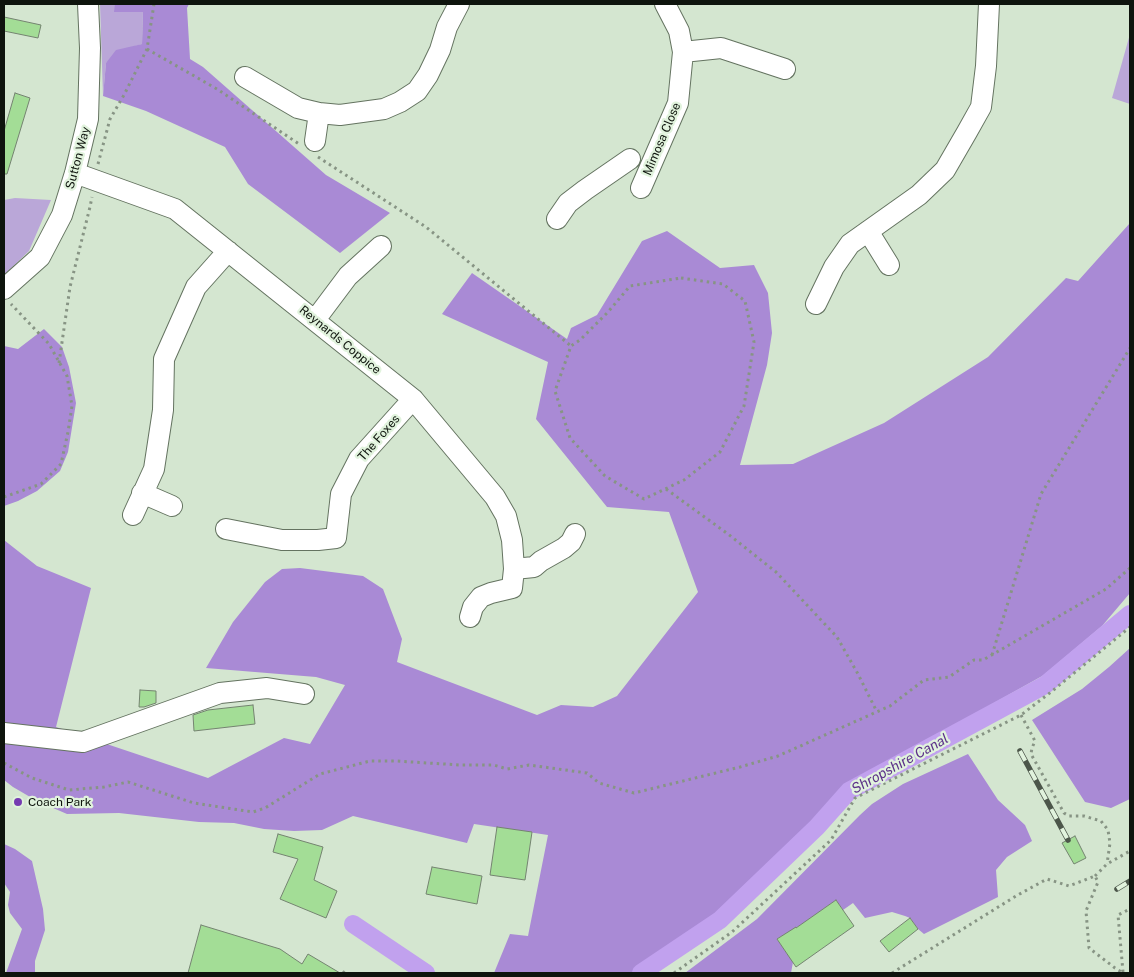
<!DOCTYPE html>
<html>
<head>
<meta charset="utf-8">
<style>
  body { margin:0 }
  #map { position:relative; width:1134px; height:977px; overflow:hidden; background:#d4e6d0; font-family:"Public Sans",sans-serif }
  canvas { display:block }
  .frame { position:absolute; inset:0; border:5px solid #0e140d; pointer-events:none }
</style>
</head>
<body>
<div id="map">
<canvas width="1134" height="977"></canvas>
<div class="frame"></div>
</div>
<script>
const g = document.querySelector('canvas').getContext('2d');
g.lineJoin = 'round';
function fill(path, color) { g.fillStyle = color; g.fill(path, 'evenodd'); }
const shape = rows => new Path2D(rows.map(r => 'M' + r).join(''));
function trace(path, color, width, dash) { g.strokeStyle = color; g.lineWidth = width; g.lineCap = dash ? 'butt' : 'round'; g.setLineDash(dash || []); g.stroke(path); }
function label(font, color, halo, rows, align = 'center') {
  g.font = font + ' "Public Sans",sans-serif'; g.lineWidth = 4.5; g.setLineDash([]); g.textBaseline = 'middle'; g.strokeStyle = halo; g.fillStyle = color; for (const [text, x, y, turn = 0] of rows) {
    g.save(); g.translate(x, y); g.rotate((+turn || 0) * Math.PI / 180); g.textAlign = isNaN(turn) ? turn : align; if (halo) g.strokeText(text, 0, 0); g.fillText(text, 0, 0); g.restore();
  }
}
fill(shape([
  [100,4,115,4,115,12,143,11,142,44,132,47,106,63,103,96],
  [1130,34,1130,104,1112,98],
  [15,198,51,200,29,251,4,275,4,200]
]), '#baa7d8');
fill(shape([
  [115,4,189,4,187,8,190,59,203,67,326,175,390,213,340,253,248,184,225,147,146,111,103,96,106,63,116,50,142,44,143,12,114,12],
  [1130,223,1130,593,1102,626,1044,675,876,769,832,798,787,857,716,920,638,971,632,973,494,973,510,934,528,936,548,835,474,824,467,843,353,816,322,830,294,831,264,829,234,823,199,822,119,813,67,814,37,801,13,787,4,780,4,540,37,566,91,588,56,727,208,778,284,738,310,744,345,685,316,677,206,668,233,622,265,582,282,569,300,568,363,576,383,589,402,639,397,662,537,715,561,705,593,707,617,696,698,592,669,512,607,507,536,419,548,362,442,314,472,273,567,339,571,328,597,315,642,241,667,231,720,268,754,265,768,293,772,333,767,365,740,465,793,464,884,423,988,357,1066,278,1078,281],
  [44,329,62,347,69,367,76,403,68,452,60,471,37,491,18,501,4,506,4,346,18,349],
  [1130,648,1130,799,1111,808,1085,802,1032,720,1082,689,1109,667],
  [968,754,998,800,1025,825,1032,841,1007,857,996,870,998,897,924,934,918,929,910,918,905,916,892,912,865,918,853,903,843,910,836,900,804,923,777,939,793,962,791,973,685,973,757,919,860,815,872,804,903,784],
  [4,844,15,849,32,861,43,909,45,930,35,961,35,973,6,973,22,929,10,913,8,905,10,892,4,883]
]), '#a98ad5');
trace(shape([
  [353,924,426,973],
  [641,973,720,920,817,827,849,791,1045,685,1130,614]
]), '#c1a1ee', 18);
const building = shape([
  [4,17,41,25,38,38,4,31,4,17],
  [15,93,30,98,7,174,4,174,4,131,15,93],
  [140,690,156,691,156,703,144,707,139,707,140,690],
  [253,705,255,724,194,731,193,715,208,710,253,705],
  [497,827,532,832,525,880,490,875,497,827],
  [278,834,323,847,314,880,337,891,326,918,280,899,298,859,273,852,278,834],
  [1075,836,1086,858,1074,864,1062,843,1075,836],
  [432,867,482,876,477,904,426,894,432,867],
  [836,900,854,926,796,967,777,939,796,927,796,928,836,900],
  [910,918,918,929,889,952,880,941,910,918],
  [201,925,280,949,302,964,308,954,340,973,188,973,201,925]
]);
fill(building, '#a3dd96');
trace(building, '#748370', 1);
const minor = shape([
  [683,52,721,48,785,69],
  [245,77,298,108,319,113,340,115,384,109,400,102,417,91,428,75,440,50,447,27,459,4],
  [315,141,319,113],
  [75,173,175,209,413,399,495,497,506,516,512,540,514,569,512,588,491,593,481,597,473,607,470,617],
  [641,188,678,103,683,52,679,31,665,4],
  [557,219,568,203,585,190,630,159],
  [868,231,889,265],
  [4,289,40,257,62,215,75,173,88,119,90,48,88,4],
  [816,304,834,267,850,244,919,195,945,170,967,132,981,107,986,66,989,4],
  [315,320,348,276,381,246],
  [142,493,172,506],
  [133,515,154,469,163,410,164,359,196,287,228,251],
  [226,529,282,540,318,540,336,538,341,494,359,459,413,399],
  [514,569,534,567,541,561,564,548,571,542,575,534],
  [4,733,83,742,220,693,267,688,304,694]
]);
trace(minor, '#647360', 22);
trace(shape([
  [147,49,217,89,299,144],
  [318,157,426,227,571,346],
  [98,164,110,119,124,95,147,49,154,4],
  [681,278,723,284,745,301,754,342,744,406,720,452,684,480,644,499,605,476,570,438,555,391,571,346,580,340,608,312,630,286,681,278],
  [59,363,70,287,90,207,92,197],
  [666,489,728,534,776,572,837,637,858,674,877,712],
  [4,497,41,484,61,464,68,432,72,406,67,376,49,344,11,304],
  [992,655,1041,494,1130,348],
  [1021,715,1035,741,1032,748,1031,754,1064,813,1069,816,1084,816,1101,821,1108,830,1110,843,1107,864],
  [4,763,32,778,69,790,104,787,128,782,194,803,253,812,265,808,320,774,370,761,396,761,460,765,494,765,507,769,529,765,587,773,599,783,634,793,740,767,778,756,890,706,924,680,949,677,974,660,983,660,1106,589,1130,568],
  [1095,876,1107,864,1130,851],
  [1123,972,1118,915,1130,909],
  [343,973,345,971],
  [674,973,732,932,831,840,855,798,1021,715,1051,692,1130,627],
  [892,973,1016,896,1047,879,1069,886,1095,876,1098,882,1086,911,1089,948,1115,968,1123,973]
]), '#879484', 3, [2.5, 4]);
trace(minor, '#fff', 20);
const rail = shape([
  [1020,751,1068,840],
  [1117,889,1130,881]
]);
trace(rail, '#4c564a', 5.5);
trace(rail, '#e1f3dd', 4, [11]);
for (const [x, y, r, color] of [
  [18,802,5,"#753bb1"]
]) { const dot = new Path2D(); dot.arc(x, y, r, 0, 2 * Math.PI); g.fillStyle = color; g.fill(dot); trace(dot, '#e1f3dd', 2); }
label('12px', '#0e140d', '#e1f3dd', [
  ["Mimosa Close",662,139,-67],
  ["Sutton Way",78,158,-75],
  ["Reynards Coppice",340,340,39],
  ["The Foxes",379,438,-49]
]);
label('12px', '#0e140d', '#e1f3dd', [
  ["Coach Park",28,802]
], 'left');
label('italic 14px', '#5c3189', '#e1f3dd', [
  ["Shropshire Canal",900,764,-29]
]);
</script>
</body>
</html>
